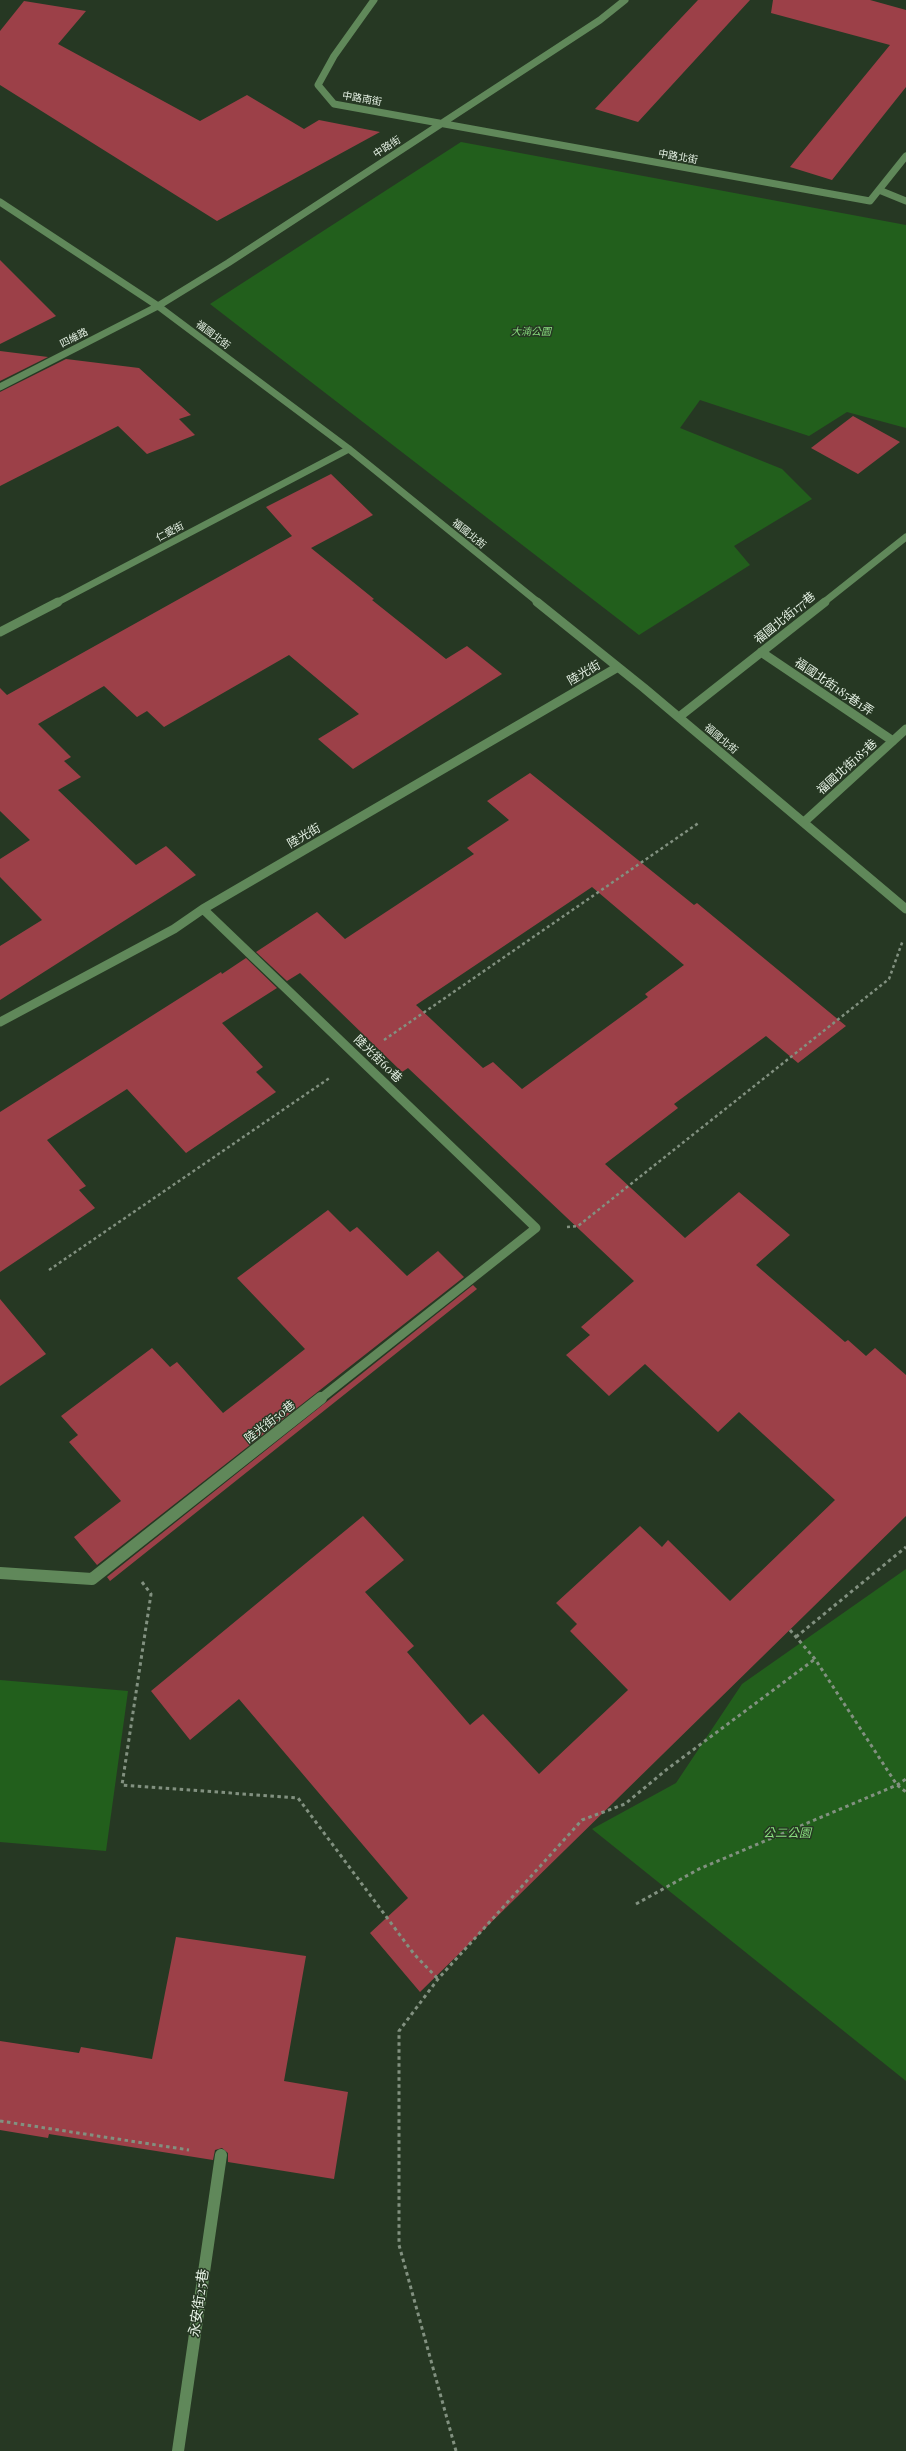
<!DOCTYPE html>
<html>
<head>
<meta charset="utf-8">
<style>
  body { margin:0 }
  canvas { display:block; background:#263823 }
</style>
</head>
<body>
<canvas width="906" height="2451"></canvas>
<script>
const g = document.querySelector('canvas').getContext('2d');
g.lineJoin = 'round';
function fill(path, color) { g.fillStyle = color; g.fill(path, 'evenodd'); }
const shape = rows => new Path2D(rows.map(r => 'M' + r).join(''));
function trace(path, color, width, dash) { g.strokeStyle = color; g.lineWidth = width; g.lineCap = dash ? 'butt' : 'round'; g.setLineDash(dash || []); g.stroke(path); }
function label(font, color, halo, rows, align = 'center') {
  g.font = font + ' "Playfair Display","Noto Sans TC",serif'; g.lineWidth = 3; g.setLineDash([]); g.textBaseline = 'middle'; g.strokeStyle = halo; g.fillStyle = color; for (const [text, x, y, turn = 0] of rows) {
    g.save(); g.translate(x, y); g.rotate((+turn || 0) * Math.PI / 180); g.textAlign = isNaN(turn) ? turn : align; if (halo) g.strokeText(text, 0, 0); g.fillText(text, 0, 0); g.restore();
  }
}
fill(shape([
  [461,142,906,225,906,428,847,412,809,436,700,400,680,428,782,469,812,499,734,546,750,565,639,635,210,304],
  [906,1569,906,2081,592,1829,676,1783,742,1684],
  [0,1680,128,1691,106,1851,0,1842]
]), '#225f1c');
fill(shape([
  [698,0,750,0,638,122,595,109],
  [773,0,870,0,906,10,906,87,832,180,790,167,890,45,771,13],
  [24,1,86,11,58,44,200,121,247,95,304,129,319,120,380,132,217,221,0,85,0,31],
  [0,260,56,316,0,344],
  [0,351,48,357,0,381],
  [66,359,139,368,191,415,179,419,195,435,147,454,118,426,0,486,0,392],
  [853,416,900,442,858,474,811,448],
  [331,474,373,515,311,548,374,599,372,600,446,659,467,646,502,674,353,769,318,739,359,714,289,655,164,727,147,711,137,717,104,686,38,724,71,757,64,761,81,777,58,790,136,865,166,846,196,875,0,1000,0,946,42,920,0,877,0,859,30,840,0,811,0,688,7,695,292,536,266,507],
  [530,773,694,905,697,903,846,1026,798,1063,766,1036,674,1104,678,1108,605,1164,685,1238,739,1192,790,1235,756,1265,845,1342,848,1340,866,1356,875,1348,906,1375,906,1516,420,1992,370,1933,408,1898,239,1699,190,1740,151,1691,363,1516,404,1560,365,1592,414,1646,407,1652,470,1725,483,1714,539,1774,628,1690,570,1631,577,1624,556,1603,640,1526,662,1547,668,1540,730,1601,835,1500,739,1412,718,1432,645,1364,609,1396,566,1355,590,1335,581,1327,634,1281,408,1068,402,1072,300,973,287,981,256,952,317,912,345,939,474,854,467,848,509,820,487,801],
  [592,887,684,965,645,994,648,997,522,1089,493,1062,483,1068,416,1005],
  [246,958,277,988,222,1023,263,1067,256,1072,276,1092,186,1153,127,1089,47,1140,86,1186,79,1190,95,1208,0,1272,0,1112,221,972,222,974],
  [328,1210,350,1232,357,1227,407,1276,438,1251,464,1277,97,1565,74,1537,121,1501,69,1442,78,1435,61,1416,152,1348,170,1367,177,1362,223,1413,262,1383,305,1349,237,1278],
  [473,1285,477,1289,110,1581,107,1577],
  [0,1299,46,1354,0,1386],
  [176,1937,306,1956,284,2081,348,2092,334,2179,228,2162,228,2153,222,2148,215,2150,213,2160,49,2134,48,2138,0,2130,0,2041,79,2053,81,2047,152,2059]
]), '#9c4048');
trace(shape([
  [384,1040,700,822],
  [567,1227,578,1226,889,979,903,940],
  [49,1270,331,1077]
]), '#829180', 2.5, [3, 3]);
trace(shape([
  [142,1582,151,1594,122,1785,298,1798,414,1954,438,1979],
  [790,1630,815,1659,897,1785,906,1792],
  [796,1637,906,1547],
  [636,1904,699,1869,897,1785,906,1779],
  [0,2121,189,2150],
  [456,2451,399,2245,399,2031,438,1979,582,1820,625,1804,666,1770,815,1659]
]), '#829180', 3, [3.5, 3.5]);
trace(shape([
  [374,0,334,56,318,85,334,104,870,201,906,156],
  [879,190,906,201],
  [0,202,158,306,349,449,539,603],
  [0,387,158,306,228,263,600,20,625,0],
  [56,603,349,449],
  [823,603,906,537]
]), '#60885a', 7);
trace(shape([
  [537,602,644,688,906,909],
  [0,632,58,602],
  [761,652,893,741],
  [679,717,825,602],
  [804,822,906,729],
  [203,909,536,1228,320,1399],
  [0,1022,174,929,203,909,618,667]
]), '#60885a', 9);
trace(shape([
  [0,1573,92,1579,321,1398],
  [178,2451,221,2155]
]), '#60885a', 12);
label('10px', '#e4f0e3', '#263823', [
  ["中路南街",362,99,10],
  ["中路街",387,147,-33],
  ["中路北街",678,157,10],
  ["福國北街",213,335,37],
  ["四維路",74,338,-27],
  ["仁愛街",170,532,-28],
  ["福國北街",469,534,39],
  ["福國北街",721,739,40]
]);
label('italic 10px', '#89de7f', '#263823', [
  ["大湳公園",531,332]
]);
label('12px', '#e4f0e3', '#263823', [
  ["福國北街177巷",785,618,-39],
  ["陸光街",584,673,-30],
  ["福國北街185巷1弄",834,687,34],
  ["福國北街185巷",847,767,-42],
  ["陸光街",304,836,-30],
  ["陸光街60巷",378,1059,44],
  ["陸光街50巷",270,1422,-38]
]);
label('italic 12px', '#89de7f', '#263823', [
  ["公二公園",787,1833]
]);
label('14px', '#e4f0e3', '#263823', [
  ["永安街25巷",199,2303,-82]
]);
</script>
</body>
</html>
